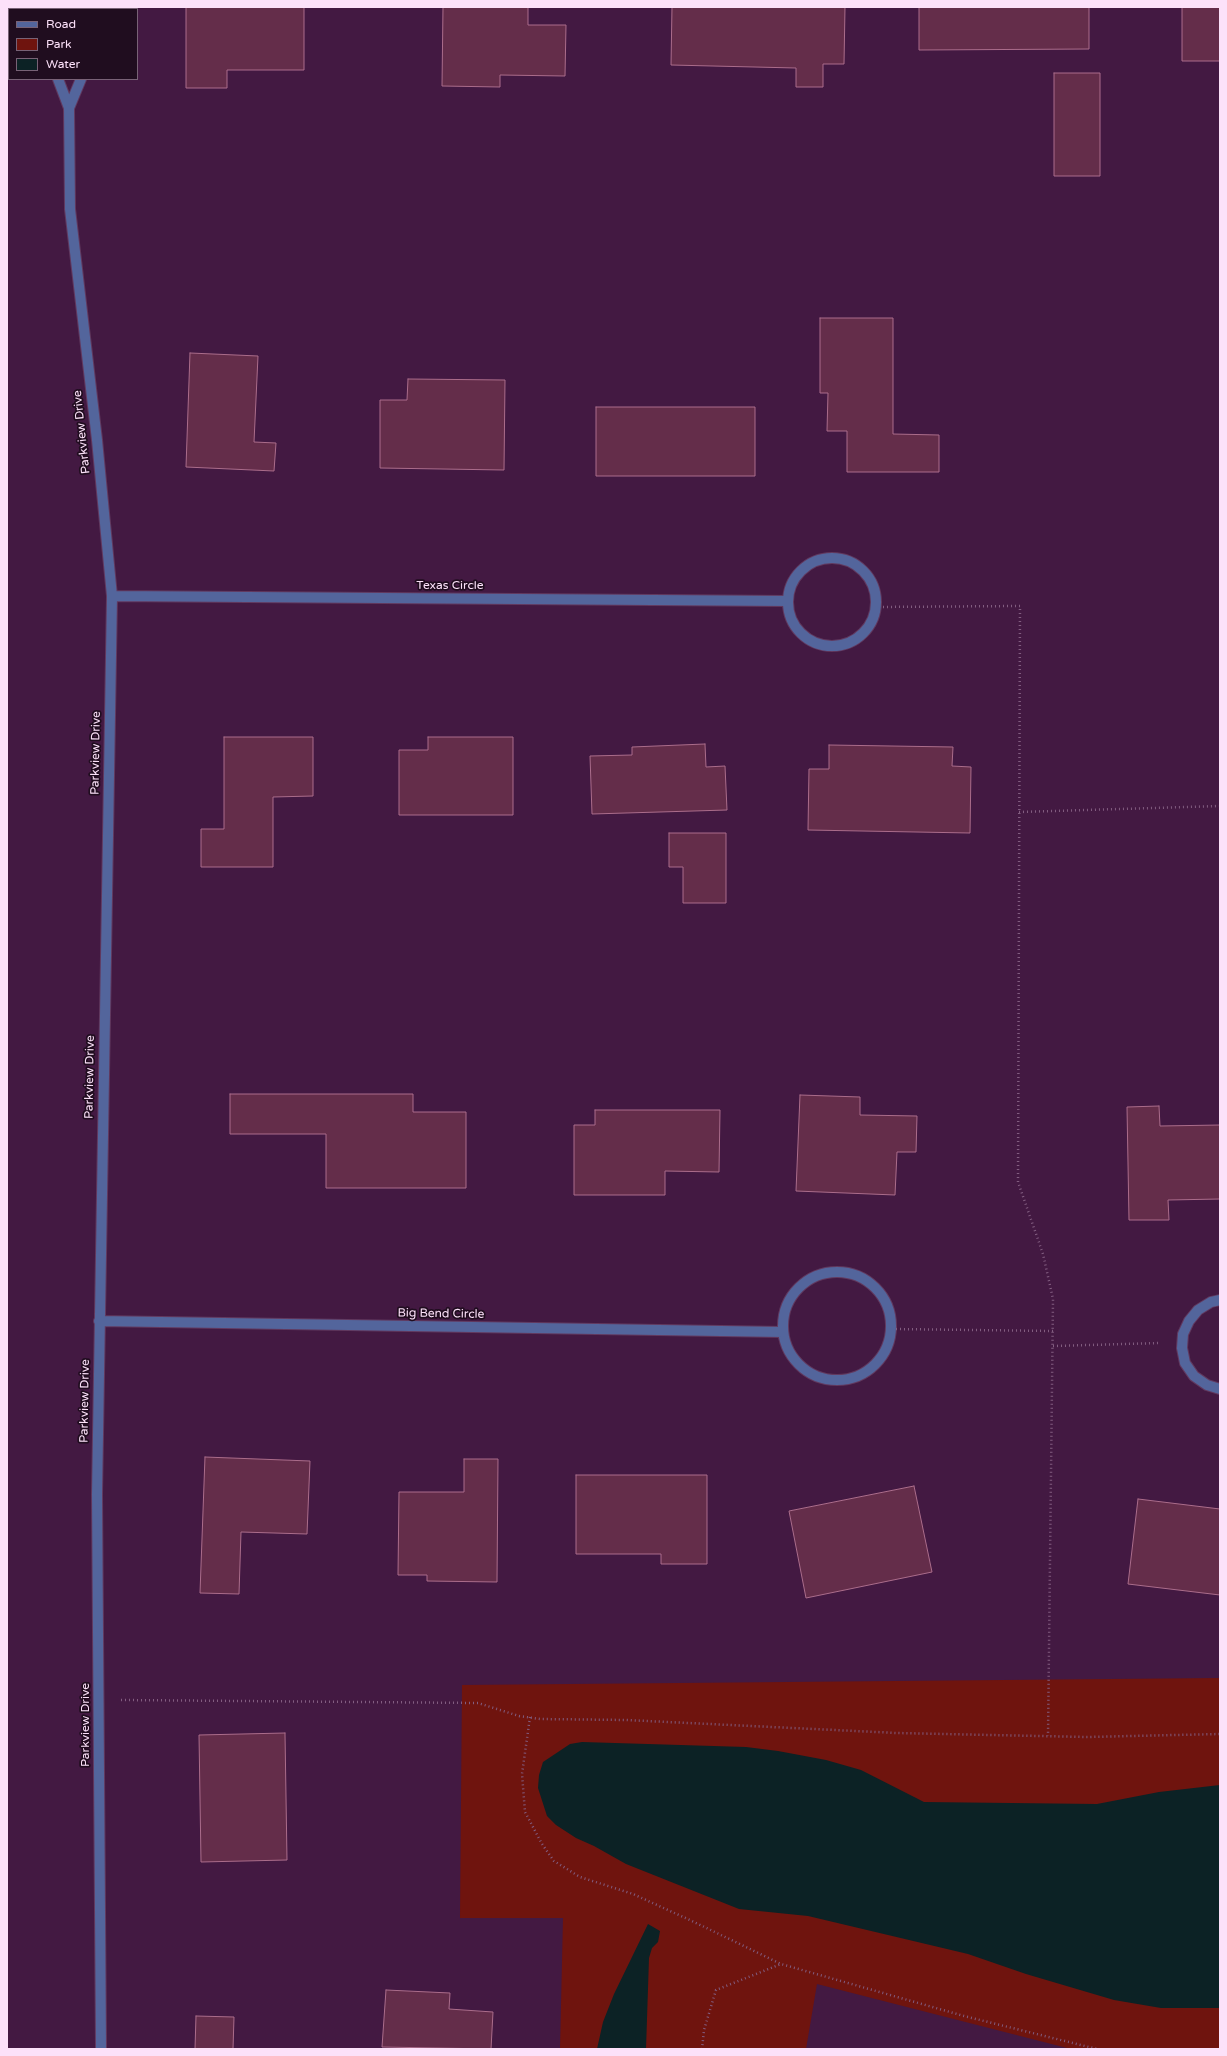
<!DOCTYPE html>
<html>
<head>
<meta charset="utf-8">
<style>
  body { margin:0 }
  #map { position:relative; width:1227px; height:2056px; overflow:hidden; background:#431942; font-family:"Varela Round",sans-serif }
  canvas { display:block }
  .frame { position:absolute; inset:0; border:8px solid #fce1f9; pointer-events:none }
  .legend { position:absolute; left:8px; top:8px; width:130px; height:72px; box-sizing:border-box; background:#200d1f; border:1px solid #786276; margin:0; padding:5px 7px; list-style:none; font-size:12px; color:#fce1f9 }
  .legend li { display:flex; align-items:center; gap:8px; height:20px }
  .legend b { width:20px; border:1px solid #786276 }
</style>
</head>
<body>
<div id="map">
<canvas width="1227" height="2056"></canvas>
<div class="frame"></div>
<ul class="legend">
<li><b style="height:5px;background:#53659c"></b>Road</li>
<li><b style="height:11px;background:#6f140e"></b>Park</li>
<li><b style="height:11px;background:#0c2225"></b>Water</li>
</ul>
</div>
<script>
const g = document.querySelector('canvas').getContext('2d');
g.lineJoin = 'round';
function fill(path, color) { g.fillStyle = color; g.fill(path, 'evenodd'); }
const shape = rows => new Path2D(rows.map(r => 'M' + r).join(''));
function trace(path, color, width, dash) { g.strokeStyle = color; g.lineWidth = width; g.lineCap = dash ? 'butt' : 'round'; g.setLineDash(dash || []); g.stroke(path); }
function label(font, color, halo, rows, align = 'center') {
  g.font = font + ' "Varela Round",sans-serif'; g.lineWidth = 3.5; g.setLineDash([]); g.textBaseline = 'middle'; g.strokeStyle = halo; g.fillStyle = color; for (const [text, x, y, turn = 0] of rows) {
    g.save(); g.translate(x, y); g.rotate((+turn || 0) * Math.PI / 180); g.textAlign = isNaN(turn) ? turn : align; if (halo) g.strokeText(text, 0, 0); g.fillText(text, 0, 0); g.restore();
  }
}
fill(shape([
  [1220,1678,1220,2049,1071,2049,817,1984,806,2049,560,2049,563,1918,460,1918,462,1685]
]), '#6f140e');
fill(shape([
  [582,1742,746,1747,778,1751,826,1760,861,1770,924,1802,1097,1804,1159,1792,1220,1785,1220,2008,1161,2008,1114,2000,1026,1974,968,1954,808,1916,739,1909,626,1864,594,1846,576,1838,556,1825,547,1816,538,1788,539,1775,543,1762,570,1744],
  [648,1924,660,1931,658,1942,652,1948,649,1958,646,2049,597,2049,603,2022,614,1994]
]), '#0c2225');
const building = shape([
  [186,7,304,7,304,70,227,70,227,88,186,88,186,7],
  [443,7,528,7,528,25,566,25,565,76,500,75,500,87,442,86,443,7],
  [672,7,845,7,844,64,823,64,823,87,796,87,796,68,671,65,672,7],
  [919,7,1089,7,1089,49,919,50,919,7],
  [1182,7,1220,7,1220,61,1182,61,1182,7],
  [1054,73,1100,73,1100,176,1054,176,1054,73],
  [820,318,893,318,893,434,939,435,939,472,847,472,847,431,827,431,828,393,820,393,820,318],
  [190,353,258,356,254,442,276,443,274,471,186,467,190,353],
  [408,379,505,380,504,470,380,468,380,400,407,400,408,379],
  [596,407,755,407,755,476,596,476,596,407],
  [224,737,313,737,313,796,273,797,273,867,201,867,201,829,224,829,224,737],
  [428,737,513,737,513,815,399,815,399,750,428,750,428,737],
  [705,744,706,767,725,766,727,810,592,814,590,756,632,755,632,747,705,744],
  [829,745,953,747,952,766,971,767,970,833,808,830,809,769,829,769,829,745],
  [669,833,726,833,726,903,683,903,683,867,669,867,669,833],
  [230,1094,413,1094,413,1112,466,1112,466,1188,326,1188,326,1134,230,1134,230,1094],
  [800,1095,860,1097,860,1115,917,1116,916,1152,897,1152,895,1195,796,1191,800,1095],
  [1159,1106,1160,1126,1220,1125,1220,1199,1168,1200,1169,1220,1129,1220,1127,1107,1159,1106],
  [595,1110,720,1110,719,1172,665,1171,665,1195,574,1195,574,1125,595,1125,595,1110],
  [205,1457,310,1461,307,1534,241,1532,239,1594,200,1593,205,1457],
  [464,1459,498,1459,497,1582,427,1581,427,1575,398,1575,399,1492,464,1492,464,1459],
  [576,1475,707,1475,707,1564,661,1564,661,1554,576,1554,576,1475],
  [914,1486,932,1572,806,1598,789,1511,914,1486],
  [1138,1499,1220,1509,1220,1595,1128,1584,1138,1499],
  [285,1733,287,1860,201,1862,199,1735,285,1733],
  [386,1990,450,1993,449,2009,493,2012,491,2049,382,2047,386,1990],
  [196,2016,234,2017,233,2049,195,2049,196,2016]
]);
fill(building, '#642d4a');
trace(building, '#ab6d8b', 1);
const street = shape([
  [100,7,100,9],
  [45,9,45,7],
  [58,79,69,108,70,209,97,440,112,596,97,1494,101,2049],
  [69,108,81,79],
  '788 602a44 44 0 1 1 88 0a44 44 0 1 1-88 0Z',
  [112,596,788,601],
  '783 1326a54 54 0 1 1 108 0a54 54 0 1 1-108 0Z',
  [1220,1300,1211,1302,1198,1310,1189,1321,1183,1334,1182,1348,1185,1363,1194,1376,1207,1385,1220,1389],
  [99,1321,783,1332]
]);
trace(street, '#61395f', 12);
trace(shape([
  [875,607,1020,606,1018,1182,1043,1254,1053,1299,1048,1736],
  [1019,812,1220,806],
  [892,1329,1053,1331],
  [1053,1346,1160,1343],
  [121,1700,478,1703,519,1716,540,1719,626,1720,897,1733,1087,1737,1220,1734],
  [530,1717,522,1774,525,1812,542,1844,554,1861,580,1877,633,1894,692,1921,781,1964,964,2016,1097,2049],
  [702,2049,704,2030,716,1990,781,1964]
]), '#825d80', 2.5, [1, 3]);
trace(street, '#53659c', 10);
label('12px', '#fce1f9', '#200d1f', [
  ["Parkview Drive",82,432,-96],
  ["Texas Circle",450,586],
  ["Parkview Drive",96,753,-89],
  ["Parkview Drive",90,1077,-89],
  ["Big Bend Circle",441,1314,1],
  ["Parkview Drive",85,1401,-89],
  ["Parkview Drive",86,1725,-90]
]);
</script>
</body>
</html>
